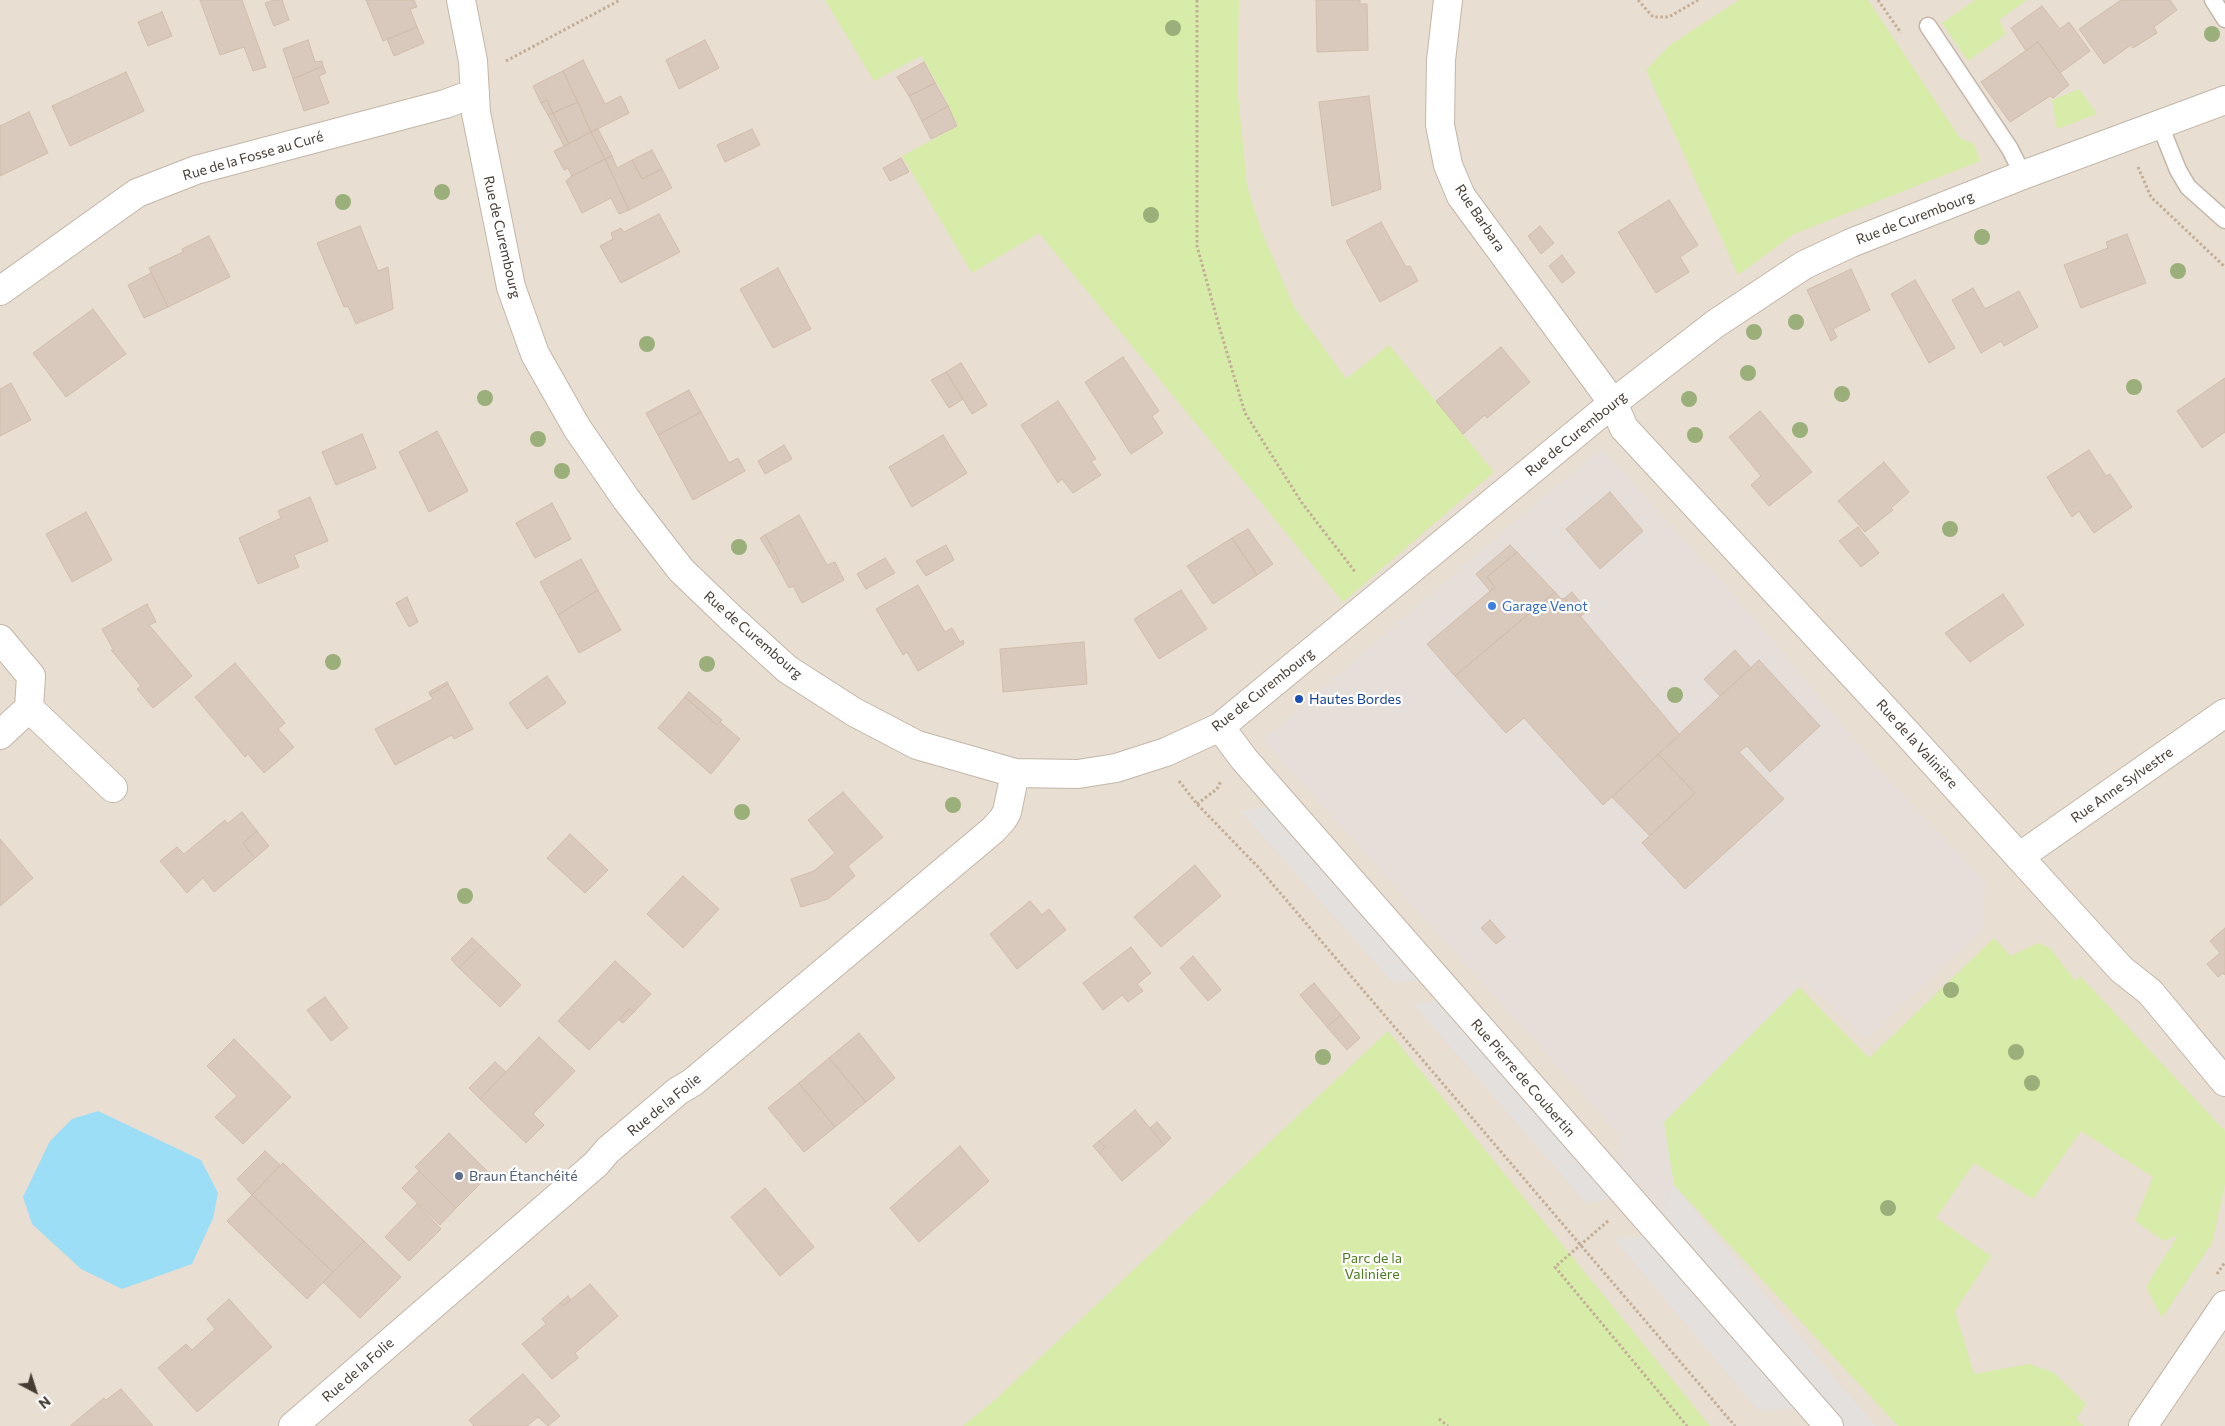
<!DOCTYPE html>
<html>
<head>
<meta charset="utf-8">
<style>
  body { margin:0 }
  #map { position:relative; width:2225px; height:1426px; overflow:hidden; background:#f4ede4; font-family:Commissioner,sans-serif }
  canvas { display:block }
  .north { position:absolute; left:10px; top:1366px; width:50px; height:50px; -webkit-text-stroke:4px #fff; paint-order:stroke; rotate:140deg; font-size:14px; font-weight:700; line-height:20px; text-align:center; color:#463c34 }
  .north::after { content:''; display:block; margin:auto; width:18px; height:22px; background:#463c34; clip-path:polygon(50% 0,100% 100%,50% 72%,0 100%) }
</style>
</head>
<body>
<div id="map">
<canvas width="2225" height="1426"></canvas>
<div class="north">N</div>
</div>
<script>
const g = document.querySelector('canvas').getContext('2d');
g.lineJoin = 'round';
function fill(path, color) { g.fillStyle = color; g.fill(path, 'evenodd'); }
const shape = rows => new Path2D(rows.map(r => 'M' + r).join(''));
function trace(path, color, width, dash) { g.strokeStyle = color; g.lineWidth = width; g.lineCap = dash ? 'butt' : 'round'; g.setLineDash(dash || []); g.stroke(path); }
function label(font, color, halo, rows, align = 'center') {
  g.font = font + ' Commissioner,sans-serif'; g.lineWidth = 4.5; g.setLineDash([]); g.textBaseline = 'middle'; g.strokeStyle = halo; g.fillStyle = color; for (const [text, x, y, turn = 0] of rows) {
    g.save(); g.translate(x, y); g.rotate((+turn || 0) * Math.PI / 180); g.textAlign = isNaN(turn) ? turn : align; if (halo) g.strokeText(text, 0, 0); g.fillText(text, 0, 0); g.restore();
  }
}
fill(shape([
  [0,0,2225,0,2225,1426,0,1426]
]), '#e8ded2');
fill(shape([
  [1602,449,1750,613,1883,774,1985,881,1983,929,1866,1039,1801,977,1799,987,1664,1122,1674,1185,1663,1212,1615,1163,1621,1137,1263,740,1537,502]
]), '#e6ded9');
fill(shape([
  [825,0,1239,0,1237,85,1247,186,1261,230,1294,307,1346,379,1389,345,1494,472,1343,602,1039,233,972,273,902,156,958,126,942,92,921,56,874,81],
  [1739,0,1868,0,1960,138,1974,144,1980,161,1794,234,1738,275,1646,70,1670,45],
  [1975,0,2027,0,1999,20,2006,34,1968,61,1942,23],
  [2079,89,2097,114,2057,129,2052,100],
  [1994,938,2011,956,2038,943,2050,948,2075,981,2080,976,2225,1131,2225,1184,2212,1243,2162,1318,2146,1287,2178,1235,2164,1241,2135,1221,2153,1177,2081,1131,2033,1199,1974,1163,1936,1218,1991,1256,1955,1311,1974,1374,2029,1364,2053,1372,2086,1404,2076,1419,2084,1426,1898,1426,1674,1185,1664,1122,1799,987,1869,1058],
  [1388,1031,1710,1426,963,1426,997,1398]
]), '#d7eca9');
fill(shape([
  [1273,806,1423,980,1393,983,1240,811],
  [1441,1000,1614,1198,1586,1203,1414,1005],
  [1674,1185,1836,1380,1876,1426,1840,1426,1832,1418,1663,1212],
  [1648,1236,1795,1409,1758,1410,1614,1239]
]), '#e4e0dd');
fill(shape([
  [98,1111,201,1160,218,1193,213,1218,192,1264,122,1289,81,1269,32,1224,23,1197,50,1141,72,1119]
]), '#9bdef6');
const building = shape([
  [200,0,242,0,266,67,253,71,244,47,220,55,200,0],
  [274,0,282,0,289,20,274,26,265,3,274,0],
  [366,0,414,0,417,7,410,9,417,27,383,41,366,0],
  [1316,0,1360,0,1360,4,1367,4,1368,50,1317,52,1316,0],
  [2121,0,2170,0,2177,10,2154,27,2157,33,2133,48,2131,45,2104,64,2079,29,2121,0],
  [2042,6,2060,29,2069,22,2090,51,2060,73,2038,42,2026,51,2011,28,2042,6],
  [162,12,172,36,148,46,138,22,162,12],
  [417,27,424,43,394,56,387,39,417,27],
  [308,40,315,62,322,61,323,66,293,79,283,49,308,40],
  [705,40,719,68,679,89,666,60,705,40],
  [2038,42,2069,85,2053,98,2050,96,2010,122,1981,82,2038,42],
  [583,60,605,104,621,96,629,113,591,132,563,71,583,60],
  [924,62,935,83,909,96,897,77,924,62],
  [323,66,326,73,319,76,329,103,304,111,293,79,323,66],
  [563,71,578,102,553,113,547,100,541,103,533,86,563,71],
  [126,72,144,111,70,146,52,106,126,72],
  [935,83,948,106,922,121,909,96,935,83],
  [1369,96,1381,189,1332,206,1319,102,1369,96],
  [547,100,553,113,548,115,541,103,547,100],
  [578,102,591,132,569,144,553,113,578,102],
  [948,106,957,126,931,139,922,121,948,106],
  [29,112,48,153,0,176,0,126,29,112],
  [553,113,569,144,564,146,548,115,553,113],
  [598,129,612,156,605,159,591,132,598,129],
  [752,129,760,145,725,162,717,145,752,129],
  [591,132,605,159,572,176,568,168,564,170,554,151,591,132],
  [652,150,662,169,642,179,632,160,652,150],
  [612,156,617,168,632,160,642,179,662,169,672,188,629,210,605,159,612,156],
  [901,158,909,172,890,181,883,168,901,158],
  [605,159,629,210,619,214,611,198,582,213,566,181,572,176,605,159],
  [1669,200,1698,245,1680,257,1689,272,1656,293,1618,232,1669,200],
  [659,214,680,252,621,283,600,246,613,239,611,233,621,228,624,232,659,214],
  [1381,222,1406,267,1410,266,1418,281,1380,302,1346,241,1381,222],
  [360,226,378,271,388,267,393,309,356,324,348,306,344,307,317,243,360,226],
  [1540,226,1554,243,1541,254,1528,236,1540,226],
  [2127,234,2146,283,2081,308,2064,265,2108,248,2106,242,2127,234],
  [209,236,230,277,168,307,149,268,183,252,182,249,209,236],
  [1562,255,1575,273,1562,283,1549,266,1562,255],
  [778,268,811,329,773,348,740,289,778,268],
  [1851,269,1870,310,1833,329,1837,337,1831,341,1807,290,1851,269],
  [151,273,168,307,144,318,128,285,151,273],
  [1915,280,1955,348,1929,363,1891,294,1915,280],
  [1973,288,1985,309,2019,291,2038,327,2004,346,2001,341,1981,353,1952,300,1973,288],
  [93,309,126,354,66,397,33,353,93,309],
  [1501,347,1530,382,1487,418,1485,415,1463,434,1436,401,1501,347],
  [1123,357,1159,411,1152,416,1163,433,1131,454,1085,382,1123,357],
  [961,363,987,405,972,414,946,372,961,363],
  [946,372,963,399,949,408,931,380,946,372],
  [2225,378,2225,432,2202,448,2177,411,2225,378],
  [11,383,31,420,0,436,0,389,11,383],
  [689,390,701,412,658,435,646,413,689,390],
  [1058,401,1096,459,1091,461,1101,475,1073,493,1062,479,1058,483,1021,425,1058,401],
  [1760,411,1812,472,1769,506,1751,485,1761,476,1729,437,1760,411],
  [701,412,729,463,738,458,745,471,693,500,658,435,701,412],
  [437,431,468,491,429,512,399,452,437,431],
  [362,434,376,468,336,485,322,452,362,434],
  [943,435,967,473,912,507,889,467,943,435],
  [784,445,792,459,765,474,758,461,784,445],
  [2089,450,2106,476,2110,474,2132,507,2094,533,2079,511,2072,517,2047,477,2089,450],
  [1884,462,1909,492,1891,508,1893,510,1865,532,1838,501,1884,462],
  [1610,492,1643,531,1600,569,1566,529,1610,492],
  [310,497,328,541,294,555,299,567,258,584,239,538,281,518,278,511,310,497],
  [552,503,571,539,535,558,516,523,552,503],
  [86,512,112,560,72,582,46,534,86,512],
  [799,515,827,565,835,562,844,580,802,603,793,586,789,588,776,564,780,562,765,535,799,515],
  [1858,527,1879,553,1861,567,1839,541,1858,527],
  [1248,529,1273,564,1257,575,1232,538,1248,529],
  [765,535,780,562,776,564,760,538,765,535],
  [1232,538,1257,575,1213,604,1187,566,1232,538],
  [946,545,954,560,926,576,916,561,946,545],
  [1510,545,1517,552,1487,577,1495,587,1490,591,1476,574,1510,545],
  [1517,552,1555,592,1455,676,1427,644,1495,587,1487,577,1517,552],
  [885,558,895,573,866,589,857,574,885,558],
  [581,559,598,590,558,615,540,582,581,559],
  [918,585,945,632,952,628,960,642,963,640,964,644,918,671,907,652,903,655,876,609,918,585],
  [598,590,621,630,579,653,558,615,598,590],
  [1181,590,1207,629,1159,659,1134,619,1181,590],
  [1555,592,1561,599,1565,598,1680,735,1603,805,1524,718,1506,733,1455,676,1555,592],
  [1572,592,1587,611,1580,617,1565,598,1572,592],
  [2003,594,2024,625,1970,662,1945,633,2003,594],
  [407,597,418,622,409,627,396,603,407,597],
  [147,604,156,622,149,625,192,676,153,708,137,689,141,686,111,650,114,651,102,629,147,604],
  [1084,642,1087,684,1003,692,1000,649,1084,642],
  [1735,650,1751,668,1720,696,1704,679,1735,650],
  [1759,660,1820,726,1770,772,1747,746,1739,752,1784,799,1685,889,1642,843,1695,793,1658,754,1759,660],
  [235,663,285,723,278,729,294,747,264,773,248,754,245,757,195,697,235,663],
  [547,676,566,703,527,729,509,703,547,676],
  [447,682,448,684,430,695,429,692,447,682],
  [448,684,473,729,454,739,452,735,395,765,375,729,433,699,430,695,448,684],
  [689,692,722,720,717,725,685,697,689,692],
  [685,697,717,725,720,722,740,739,711,774,658,728,685,697],
  [1658,754,1695,793,1650,836,1612,797,1658,754],
  [843,792,883,837,848,866,855,876,828,899,801,907,791,879,814,871,835,853,808,820,843,792],
  [242,812,257,831,243,843,255,858,214,892,203,878,187,893,160,861,177,847,184,854,225,820,227,824,242,812],
  [257,831,269,846,255,858,243,843,257,831],
  [570,834,608,870,585,893,547,858,570,834],
  [0,839,33,878,0,906,0,839],
  [1195,865,1221,896,1161,947,1134,917,1195,865],
  [683,876,719,909,683,948,647,914,683,876],
  [1030,901,1042,915,1049,909,1066,930,1017,969,990,934,1030,901],
  [1490,920,1505,937,1496,944,1481,928,1490,920],
  [2225,928,2225,975,2223,973,2218,977,2207,964,2220,953,2210,941,2225,928],
  [472,938,481,946,459,968,451,959,472,938],
  [481,946,521,985,500,1007,459,968,481,946],
  [1131,947,1151,973,1137,984,1143,991,1128,1002,1122,995,1103,1010,1083,983,1131,947],
  [1193,956,1221,990,1208,1001,1180,968,1193,956],
  [615,961,651,994,634,1012,629,1009,589,1050,558,1021,615,961],
  [1314,983,1341,1015,1327,1027,1300,995,1314,983],
  [325,997,348,1028,331,1041,307,1010,325,997],
  [629,1009,634,1012,623,1023,619,1020,629,1009],
  [1341,1015,1360,1038,1347,1050,1327,1027,1341,1015],
  [859,1033,895,1078,866,1102,829,1058,859,1033],
  [539,1037,575,1071,533,1114,544,1125,526,1143,480,1099,539,1037],
  [234,1039,291,1097,243,1144,215,1117,237,1096,207,1066,234,1039],
  [829,1058,866,1102,835,1127,799,1083,829,1058],
  [495,1062,506,1072,480,1099,469,1088,495,1062],
  [799,1083,835,1127,804,1152,768,1108,799,1083],
  [1135,1110,1164,1145,1122,1181,1099,1153,1105,1147,1099,1141,1135,1110],
  [1157,1122,1171,1138,1164,1145,1150,1128,1157,1122],
  [449,1133,490,1174,456,1208,415,1167,449,1133],
  [1099,1141,1105,1147,1099,1153,1093,1146,1099,1141],
  [960,1146,989,1181,919,1242,890,1208,960,1146],
  [265,1151,280,1165,252,1195,237,1179,265,1151],
  [283,1163,364,1241,333,1272,252,1195,283,1163],
  [419,1171,456,1208,440,1225,402,1188,419,1171],
  [765,1188,814,1247,780,1276,731,1217,765,1188],
  [252,1195,333,1272,307,1299,227,1221,252,1195],
  [417,1204,441,1229,409,1261,385,1237,417,1204],
  [364,1241,401,1277,360,1318,323,1282,364,1241],
  [590,1284,618,1316,575,1353,578,1358,552,1379,522,1344,546,1324,542,1319,560,1303,563,1306,590,1284],
  [568,1296,571,1300,563,1306,560,1303,568,1296],
  [229,1299,272,1347,197,1412,158,1368,186,1344,192,1350,215,1329,207,1319,229,1299],
  [523,1374,560,1416,548,1426,538,1417,527,1426,474,1426,469,1420,523,1374],
  [121,1389,153,1426,70,1426,104,1398,106,1400,121,1389]
]);
fill(building, '#d9c9bc');
trace(building, '#d2bdab', 1);
const service = shape([
  [2213,0,2225,19],
  [1928,26,2010,149,2023,175],
  [2160,125,2178,170,2188,187,2225,220]
]);
const minor = shape([
  [461,0,473,61,476,113,511,287,535,354,577,428,626,499,681,570,732,619,787,669,854,712,917,745,1015,773,1078,774,1116,768,1166,752,1220,727,1613,403,1715,324,1804,265,1851,243,2023,175,2225,100],
  [1448,0,1441,60,1440,125,1448,165,1461,196,1613,403,1624,428,1906,732,2121,969,2150,992,2225,1082],
  [0,291,137,193,196,170,445,104,475,93],
  [0,639,31,676,29,708,0,735],
  [29,708,113,788],
  [1220,727,1244,759,1829,1426],
  [2019,857,2225,713],
  [293,1426,596,1164,608,1150,678,1091,693,1082,993,830,1003,819,1007,812,1015,773],
  [2143,1426,2225,1305]
]);
trace(service, '#c3b6a9', 19);
trace(minor, '#c3b6a9', 30);
trace(shape([
  [1197,0,1197,246,1219,326,1245,413,1302,503,1356,573],
  [1638,0,1653,17,1669,17,1698,0],
  [1878,0,1901,33],
  [506,61,620,0],
  [2138,167,2151,197,2225,267],
  [1179,781,1197,804,1258,867,1735,1426],
  [1197,804,1217,789,1221,781],
  [1608,1221,1555,1267,1687,1426],
  [2217,1274,2225,1262],
  [1439,1419,1448,1426]
]), '#c3ad96', 3, [2.5, 2.5]);
trace(service, '#fff', 16);
trace(minor, '#fff', 28);
g.fillStyle = '#9aaf79';
for (const [x, y] of [
  [1173,28],
  [2212,34],
  [442,192],
  [343,202],
  [1151,215],
  [1982,237],
  [2178,271],
  [1796,322],
  [1754,332],
  [647,344],
  [1748,373],
  [2134,387],
  [1842,394],
  [485,398],
  [1689,399],
  [1800,430],
  [1695,435],
  [538,439],
  [562,471],
  [1950,529],
  [739,547],
  [333,662],
  [707,664],
  [1675,695],
  [953,805],
  [742,812],
  [465,896],
  [1951,990],
  [2016,1052],
  [1323,1057],
  [2032,1083],
  [1888,1208]
]) { g.beginPath(); g.arc(x, y, 8, 0, 2 * Math.PI); g.fill(); }
for (const [x, y, r, color] of [
  [1492,606,5,"#3f7fe0"],
  [1299,699,5,"#1a4fb4"],
  [459,1176,5,"#5c6f8a"]
]) { const dot = new Path2D(); dot.arc(x, y, r, 0, 2 * Math.PI); g.fillStyle = color; g.fill(dot); trace(dot, '#fff', 2); }
label('14px', '#463c34', '#fff', [
  ["Rue de la Fosse au Curé",253,156,-16],
  ["Rue Barbara",1480,218,56],
  ["Rue de Curembourg",1915,218,-21],
  ["Rue de Curembourg",502,237,77],
  ["Rue de Curembourg",1576,434,-39],
  ["Rue de Curembourg",753,635,41],
  ["Rue de Curembourg",1263,690,-38],
  ["Rue de la Valinière",1917,744,48],
  ["Rue Anne Sylvestre",2122,785,-35],
  ["Rue Pierre de Coubertin",1523,1078,49],
  ["Rue de la Folie",664,1105,-39],
  ["Rue de la Folie",358,1370,-41]
]);
label('14px', '#366cbe', '#fff', [
  ["Garage Venot",1502,606]
], 'left');
label('14px', '#164399', '#fff', [
  ["Hautes Bordes",1309,699]
], 'left');
label('14px', '#4e5e75', '#fff', [
  ["Braun Étanchéité",469,1176]
], 'left');
label('14px', '#517d22', '#fff', [
  ["Parc de la",1372,1258],
  ["Valinière",1372,1274]
]);
</script>
</body>
</html>
